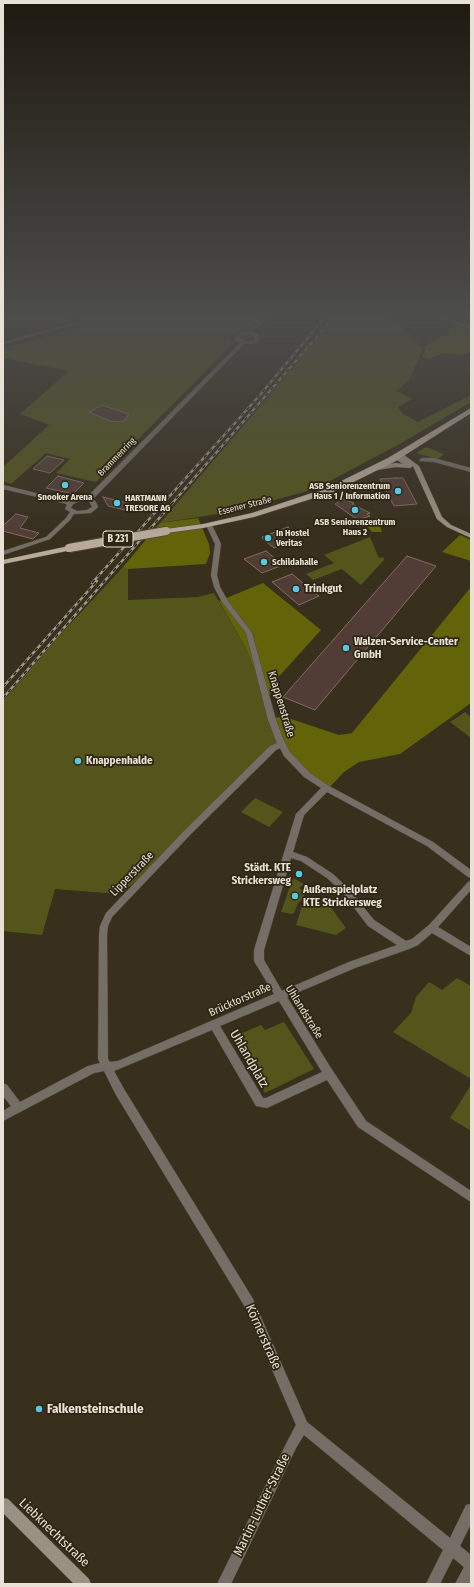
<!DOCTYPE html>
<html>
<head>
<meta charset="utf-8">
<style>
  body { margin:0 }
  #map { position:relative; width:474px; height:1587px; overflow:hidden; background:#382f1d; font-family:"Fira Sans Condensed",sans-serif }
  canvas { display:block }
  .frame { position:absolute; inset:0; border:4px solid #e7e1d6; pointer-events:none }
</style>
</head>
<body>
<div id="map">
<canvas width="474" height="1587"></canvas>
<div class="frame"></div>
</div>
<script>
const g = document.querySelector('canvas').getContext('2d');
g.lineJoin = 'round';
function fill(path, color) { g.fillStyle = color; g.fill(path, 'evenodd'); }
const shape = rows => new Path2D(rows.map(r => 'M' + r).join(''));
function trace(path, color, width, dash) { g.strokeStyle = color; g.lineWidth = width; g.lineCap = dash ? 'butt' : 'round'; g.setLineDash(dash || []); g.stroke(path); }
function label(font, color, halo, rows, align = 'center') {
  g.font = font + ' "Fira Sans Condensed",sans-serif'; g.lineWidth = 3.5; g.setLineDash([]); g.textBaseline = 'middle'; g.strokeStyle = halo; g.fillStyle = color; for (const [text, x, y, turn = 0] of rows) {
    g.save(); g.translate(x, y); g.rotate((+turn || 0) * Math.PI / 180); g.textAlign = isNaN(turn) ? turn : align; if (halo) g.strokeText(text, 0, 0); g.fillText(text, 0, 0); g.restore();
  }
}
fill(shape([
  [72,316,262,316,245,331,235,333,231,335,230,339,234,343,232,344,96,482,56,473,70,459,46,453,11,484,3,481,3,467,49,425,20,414,69,371,3,358,3,348,85,325],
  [337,316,382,316,388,318,401,326,422,347,421,354,409,380,397,391,412,399,398,407,403,414,418,422,471,395,471,402,403,442,315,489,230,512,160,523],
  [426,447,444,454,438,459,416,453],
  [370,537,379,558,383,557,384,560,361,585,342,569,313,580,306,574,334,563,324,555],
  [123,567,128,569,128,600,197,597,214,593,247,650,258,674,281,744,154,868,119,894,55,889,42,935,3,931,3,701,59,636],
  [465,712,471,717,471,738,450,722],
  [255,798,283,812,269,827,241,812],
  [293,878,304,884,299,888,305,893,303,899,298,903,294,913,292,914,281,912],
  [324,898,346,928,336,935,296,925,302,906,312,906],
  [457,978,471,986,471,1079,393,1032,411,1013,416,997,429,982,442,990],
  [284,1022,314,1069,265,1093,233,1037,261,1025,265,1030],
  [471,1085,471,1131,450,1118]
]), '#54551b');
fill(shape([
  [457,325,471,330,471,352,462,355,444,353,428,359,424,358,422,356,425,354,425,347,439,337,451,335,447,331],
  [377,517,382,532,372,532,367,526,368,523],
  [198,518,209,544,210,553,206,564,128,569,123,567,160,523],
  [460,535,471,540,471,561,442,552],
  [263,583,321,630,275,681,271,686,272,691,266,699,247,650,219,601],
  [471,587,471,703,400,754,359,762,344,772,328,789,291,758,272,717,288,718,339,735,352,733]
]), '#63640a');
const building = shape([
  [7,316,65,316,71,321,38,329,29,322,7,320,7,316],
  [102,405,110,408,129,414,123,422,110,421,89,412,102,405],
  [47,456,64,460,50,473,33,469,47,456],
  [58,476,84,483,73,494,46,488,58,476],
  [396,478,403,478,417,504,394,506,380,479,396,478],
  [103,497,135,505,129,511,108,506,103,497],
  [343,499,354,503,352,504,370,513,367,514,370,516,358,520,335,504,343,499],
  [16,514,28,517,20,528,39,533,33,539,3,531,3,524,5,524,16,514],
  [288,527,292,531,279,538,286,543,274,548,263,539,262,537,288,527],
  [266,551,283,565,262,573,244,559,266,551],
  [407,556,436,566,315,710,283,697,407,556],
  [292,574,319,596,299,605,272,582,292,574]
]);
fill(building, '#523d36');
trace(building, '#836b63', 1);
const street = shape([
  [266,316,271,316,252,332,258,334,260,340,256,343,244,344,93,499,96,502,98,507,97,508,91,513,74,514,70,520,50,539,3,555,3,551,46,537,66,518,70,512,65,509,67,504,3,489,3,485,69,501,79,497,87,497,240,343,234,339,237,334,247,332,266,316],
  [249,334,254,336,255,339,253,341,246,341,239,338,241,336,249,334],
  [80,501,88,501,90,503,92,507,87,510,77,511,71,508,73,504,80,501],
  [81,321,83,321,83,323,3,344,3,342,81,321],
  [422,458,434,458,471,468,471,472,434,462,420,461,419,460,422,458],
  [209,523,212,525,221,544,217,575,220,587,228,601,252,633,276,720,284,741,290,752,310,773,329,786,433,842,471,870,471,878,468,877,427,846,327,792,304,815,293,852,307,857,333,874,349,889,374,920,406,941,412,939,429,925,468,882,471,881,471,890,438,927,471,947,471,956,432,933,418,945,409,949,355,968,287,997,329,1065,366,1121,471,1191,471,1202,358,1127,327,1080,267,1108,256,1106,212,1030,114,1071,124,1089,253,1299,307,1422,450,1538,466,1505,471,1504,471,1524,460,1546,471,1555,471,1581,469,1584,455,1584,464,1567,453,1558,440,1584,426,1584,443,1550,304,1435,296,1448,231,1584,217,1584,288,1440,296,1425,245,1307,116,1095,104,1071,94,1073,3,1121,3,1111,11,1106,3,1096,3,1083,7,1085,20,1102,88,1066,100,1063,98,1059,99,936,100,926,106,913,185,830,270,746,277,743,268,720,246,633,222,602,214,587,211,575,215,544,206,525,209,523],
  [280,748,284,756,304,777,321,788,296,814,254,950,254,961,274,994,118,1061,110,1062,108,1059,107,936,108,926,112,917,191,834,276,750,280,748],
  [291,858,301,861,327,878,343,893,368,926,397,945,349,962,282,991,264,960,264,950,291,858],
  [279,1001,322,1072,266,1098,263,1098,220,1026,279,1001]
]);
const secondary = shape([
  [430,316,436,316,471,326,471,329,430,316],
  [400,452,419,466,442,517,451,525,471,534,471,538,447,527,437,519,413,466,410,468,396,467,377,470,374,468,377,466,396,463,403,464,397,460,395,456,400,452],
  [3,1498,8,1499,89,1579,91,1584,74,1584,3,1513,3,1498]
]);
const primary = shape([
  [471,408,471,413,394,462,333,492,254,517,203,528,166,533,162,531,166,529,203,524,252,513,327,488,388,458,471,408],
  [69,546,72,546,72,550,3,564,3,560,69,546]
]);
trace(street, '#544b3b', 1);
trace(secondary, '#544b3b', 1);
trace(primary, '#544b3b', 1);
fill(street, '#756e66');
fill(secondary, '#9b9084');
fill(primary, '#b8ab9a');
const rail = shape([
  [92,583,260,395,326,316],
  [3,687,97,581],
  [3,698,335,316]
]);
trace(rail, '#a0998b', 2.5);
trace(rail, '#2e2613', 1.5, [4]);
const primaryBridge = shape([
  [69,548,166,531]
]);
trace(primaryBridge, '#544b3b', 10, []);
trace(primaryBridge, '#b8ab9a', 8);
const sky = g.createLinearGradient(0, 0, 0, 538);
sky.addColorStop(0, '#1f1a10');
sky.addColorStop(0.59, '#4d4d4c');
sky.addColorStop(1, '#4d4d4c00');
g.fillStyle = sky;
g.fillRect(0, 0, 474, 538);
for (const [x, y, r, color] of [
  [65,485,4,"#56c9e0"],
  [398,491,4,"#56c9e0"],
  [117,503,4,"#56c9e0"],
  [355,510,4,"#56c9e0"],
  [268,538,4,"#56c9e0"],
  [264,562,4,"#56c9e0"],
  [296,589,4,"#56c9e0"],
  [346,648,4,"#56c9e0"],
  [78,761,4,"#56c9e0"],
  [299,874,4,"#56c9e0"],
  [295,896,4,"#56c9e0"],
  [39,1409,4,"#56c9e0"]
]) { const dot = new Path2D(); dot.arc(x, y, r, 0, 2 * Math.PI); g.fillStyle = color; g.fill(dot); trace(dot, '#2e2613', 1.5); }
label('9px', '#e7e1d6', '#2e2613', [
  ["Brammenring",117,457,-46],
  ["Essener Straße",245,506,-14]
]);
label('bold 9px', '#e7e1d6', '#2e2613', [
  ["ASB Seniorenzentrum",390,486,"right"],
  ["Haus 1 / Information",390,496,"right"],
  ["Snooker Arena",65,497,"center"],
  ["HARTMANN",125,498],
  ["TRESORE AG",125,508],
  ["ASB Seniorenzentrum",355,522,"center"],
  ["Haus 2",355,532,"center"],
  ["In Hostel",276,533],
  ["Veritas",276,543],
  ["Schildahalle",272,562]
], 'left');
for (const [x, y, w] of [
  [118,539,30]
]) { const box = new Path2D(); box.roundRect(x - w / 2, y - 8, w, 16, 3); g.fillStyle = '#2e2613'; g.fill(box); trace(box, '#e7e1d6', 1); }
label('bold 10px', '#e7e1d6', null, [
  ["B 231",118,539]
]);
label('bold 11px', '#e7e1d6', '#2e2613', [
  ["Trinkgut",304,589],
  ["Walzen-Service-Center",354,642],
  ["GmbH",354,655],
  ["Knappenhalde",86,761],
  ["Städt. KTE",291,868,"right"],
  ["Strickersweg",291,881,"right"],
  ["Außenspielplatz",303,890],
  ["KTE Strickersweg",303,903]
], 'left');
label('11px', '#e7e1d6', '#2e2613', [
  ["Knappenstraße",281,704,73],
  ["Lipperstraße",132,874,-46],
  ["Brücktorstraße",240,1000,-24],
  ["Uhlandstraße",304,1012,58]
]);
label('13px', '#e7e1d6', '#2e2613', [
  ["Uhlandplatz",249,1059,60],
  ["Körnerstraße",263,1337,66],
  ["Martin-Luther-Straße",262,1505,-64],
  ["Liebknechtstraße",54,1533,44]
]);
label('bold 13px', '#e7e1d6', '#2e2613', [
  ["Falkensteinschule",47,1409]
], 'left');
</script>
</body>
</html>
